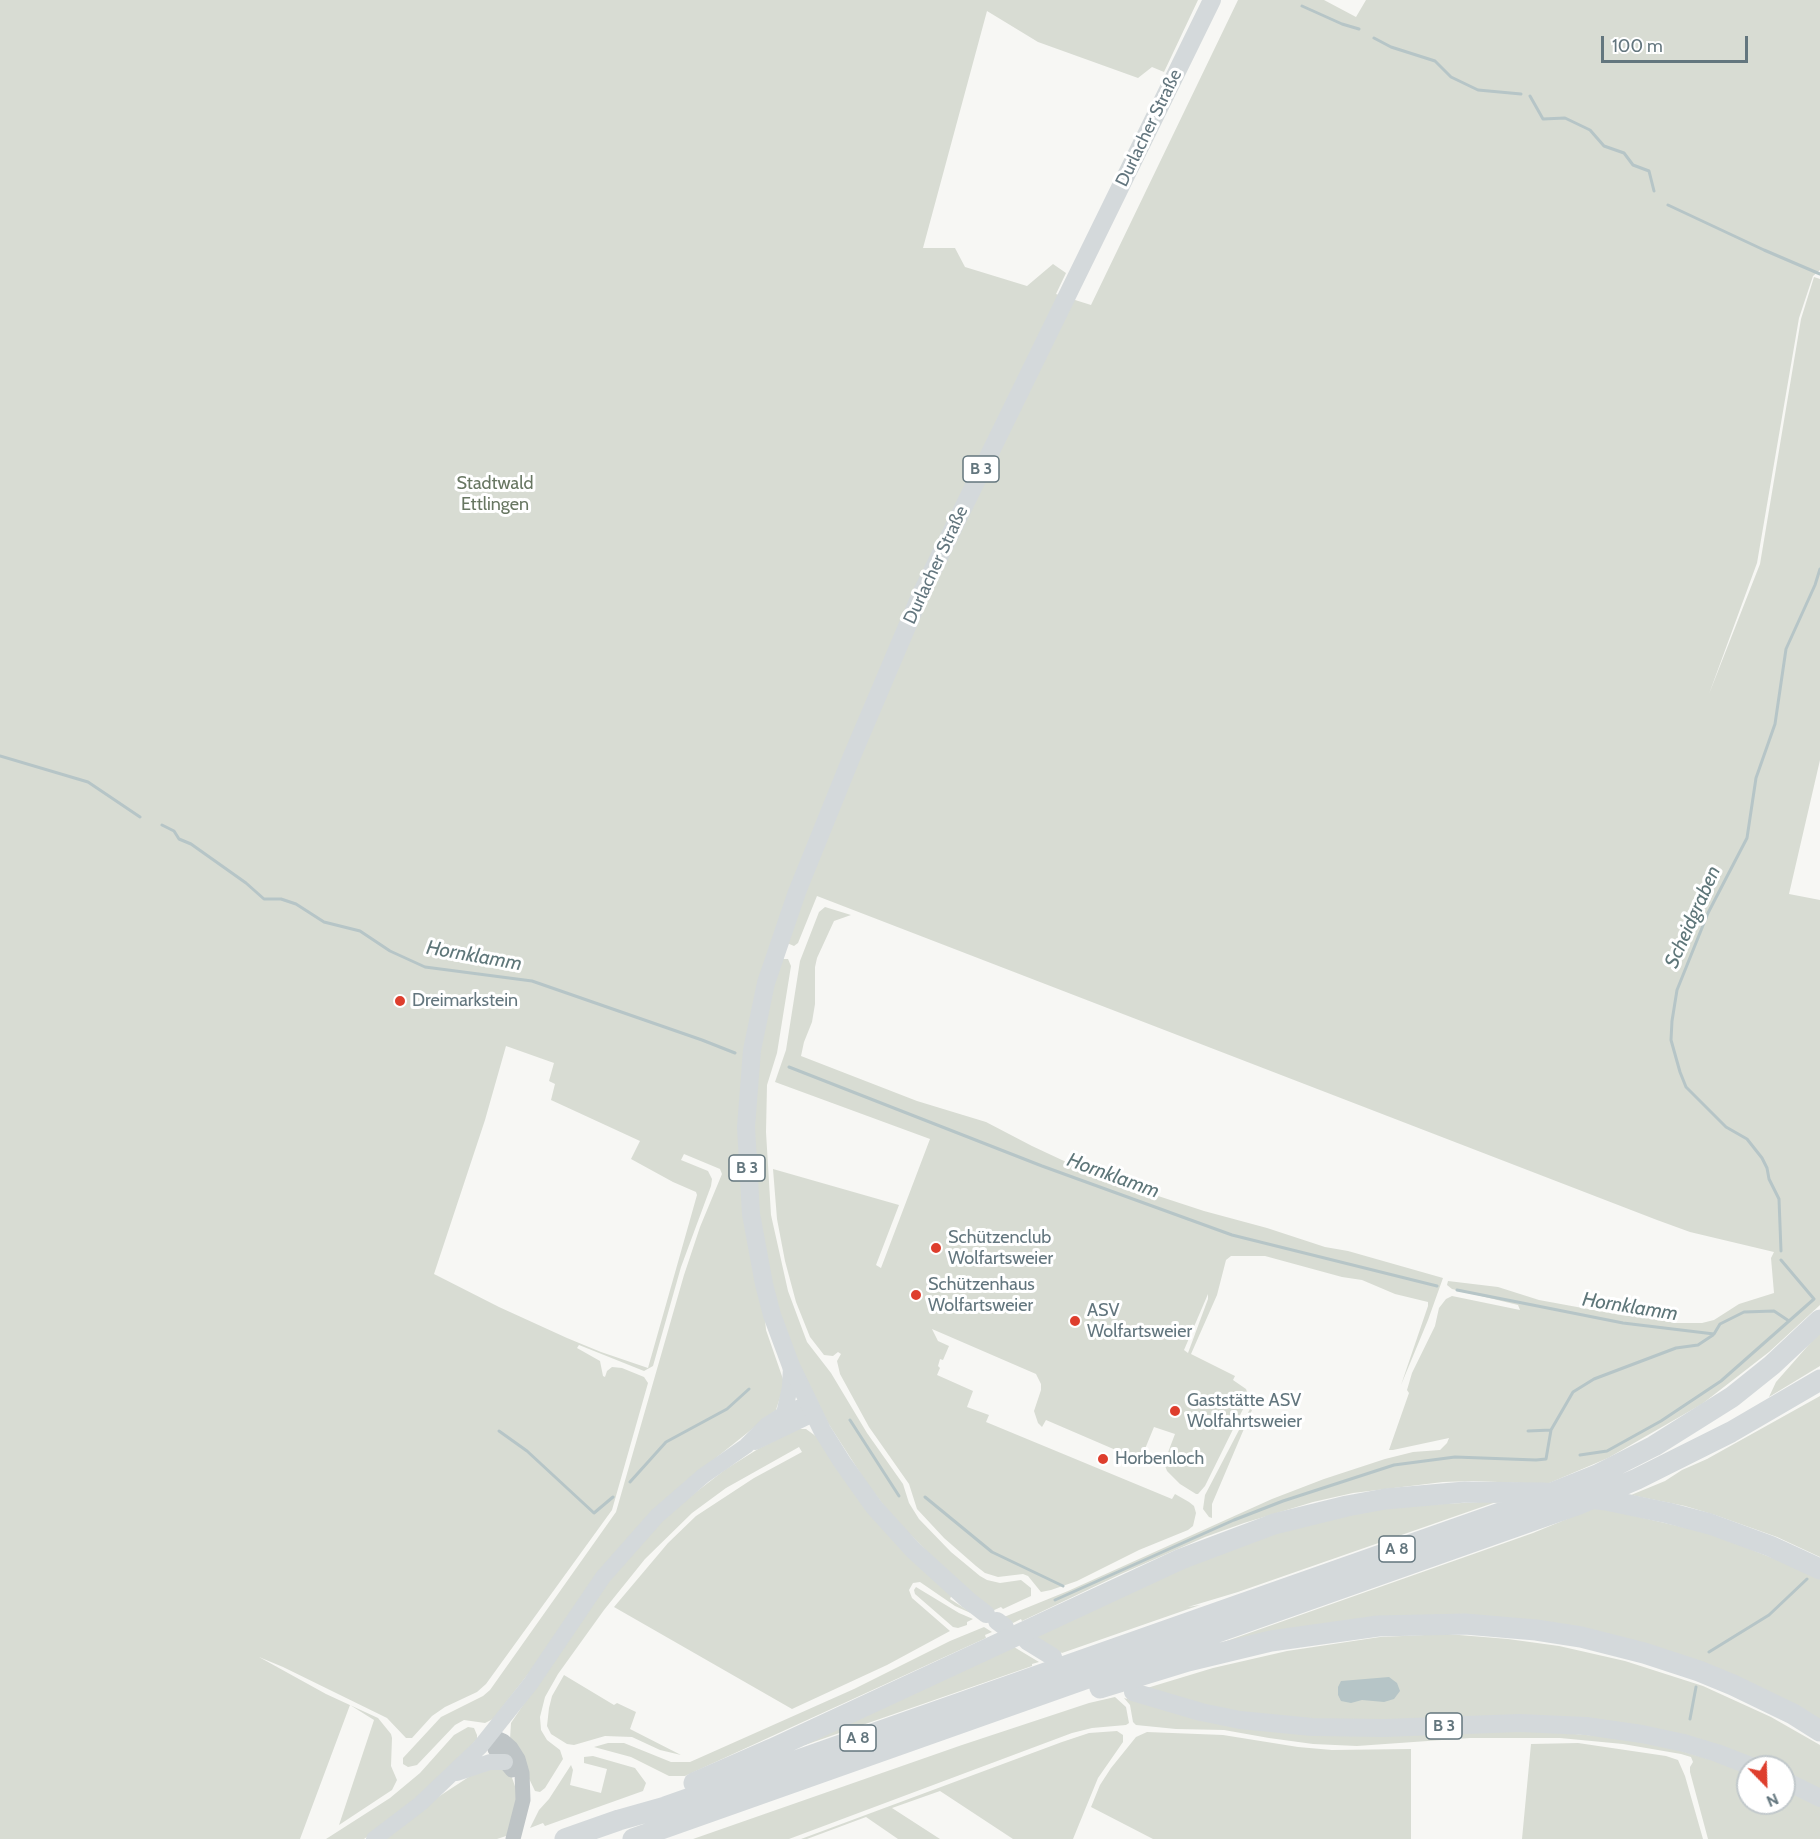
<!DOCTYPE html>
<html>
<head>
<meta charset="utf-8">
<style>
  body { margin:0 }
  #map { position:relative; width:1820px; height:1839px; overflow:hidden; background:#f7f7f4; font-family:Cabin,sans-serif }
  canvas { display:block }
  .north { position:absolute; left:1736px; top:1755px; width:60px; height:60px; box-sizing:border-box; background:#fff; border:2px solid #c1c8cb; border-radius:50%; rotate:157deg; font-size:16px; font-weight:700; line-height:24px; text-align:center; color:#63767e }
  .north::after { content:''; display:block; margin:auto; width:21px; height:27px; background:#de3e2d; clip-path:polygon(50% 0,100% 100%,50% 72%,0 100%) }
  .scale { position:absolute; left:1601px; top:36px; width:147px; height:27px; box-sizing:border-box; border:3px solid #63767e; border-top:0; padding-left:8px; font-size:18px; line-height:21px; white-space:nowrap; color:#63767e; -webkit-text-stroke:4px #fff; paint-order:stroke }
</style>
</head>
<body>
<div id="map">
<canvas width="1820" height="1839"></canvas>
<div class="north">N</div>
<div class="scale">100 m</div>
</div>
<script>
const g = document.querySelector('canvas').getContext('2d');
g.lineJoin = 'round';
function fill(path, color) { g.fillStyle = color; g.fill(path, 'evenodd'); }
const shape = rows => new Path2D(rows.map(r => 'M' + r).join(''));
function trace(path, color, width, dash) { g.strokeStyle = color; g.lineWidth = width; g.lineCap = dash ? 'butt' : 'round'; g.setLineDash(dash || []); g.stroke(path); }
function label(font, color, halo, rows, align = 'center') {
  g.font = font + ' Cabin,sans-serif'; g.lineWidth = 6; g.setLineDash([]); g.textBaseline = 'middle'; g.strokeStyle = halo; g.fillStyle = color; for (const [text, x, y, turn = 0] of rows) {
    g.save(); g.translate(x, y); g.rotate((+turn || 0) * Math.PI / 180); g.textAlign = isNaN(turn) ? turn : align; if (halo) g.strokeText(text, 0, 0); g.fillText(text, 0, 0); g.restore();
  }
}
fill(shape([
  [0,0,1198,0,1164,72,1152,67,1138,78,1038,42,987,11,923,248,955,248,965,267,1027,286,1053,264,1066,273,1056,294,1091,305,1238,0,1324,0,1356,17,1366,0,1820,0,1820,270,1813,276,1799,318,1757,563,1709,694,1760,564,1801,319,1814,277,1820,279,1820,760,1789,894,1820,900,1820,1305,1769,1352,1702,1404,1608,1458,1547,1484,1473,1481,1443,1482,1353,1493,1313,1502,1244,1523,1205,1537,1121,1574,1022,1621,1021,1619,1013,1623,1004,1617,1068,1591,1272,1499,1324,1479,1385,1459,1413,1452,1440,1450,1447,1443,1449,1438,1393,1450,1389,1450,1409,1393,1407,1390,1412,1373,1435,1326,1439,1308,1446,1299,1452,1296,1520,1310,1518,1305,1452,1289,1447,1285,1448,1281,1498,1287,1539,1300,1626,1316,1650,1316,1675,1323,1702,1323,1714,1320,1739,1304,1774,1293,1771,1258,1774,1252,1690,1232,1657,1220,817,896,798,943,794,946,787,943,749,1034,764,1307,766,1330,783,1379,783,1388,776,1410,702,1469,532,1669,493,1719,485,1723,464,1720,455,1725,417,1765,408,1767,403,1764,403,1758,441,1717,483,1696,490,1690,616,1512,684,1275,700,1227,722,1174,720,1169,684,1154,681,1160,708,1171,712,1179,711,1186,681,1267,653,1366,644,1371,579,1345,577,1348,600,1361,603,1376,605,1377,607,1371,612,1367,622,1368,644,1377,648,1383,612,1510,486,1684,477,1692,445,1707,432,1716,412,1738,406,1738,387,1718,283,1667,259,1657,326,1694,378,1718,391,1734,392,1738,391,1766,397,1780,392,1790,339,1825,374,1720,350,1705,300,1839,0,1839],
  [506,1046,554,1063,549,1081,555,1084,551,1100,640,1141,631,1159,673,1182,696,1192,697,1195,648,1368,601,1352,567,1338,499,1307,434,1274,485,1120],
  [825,907,851,915,834,921,817,958,815,967,815,1004,812,1022,804,1042,801,1056,917,1101,986,1122,1032,1146,1094,1175,1204,1211,1267,1228,1325,1247,1348,1251,1443,1278,1428,1320,1401,1385,1428,1306,1428,1302,1395,1294,1362,1280,1342,1277,1265,1256,1231,1256,1226,1260,1217,1295,1191,1354,1235,1376,1233,1380,1246,1389,1249,1397,1205,1486,1198,1494,1196,1494,1180,1484,1167,1471,1164,1463,1175,1434,1154,1427,1140,1461,1132,1465,1129,1463,1132,1457,1046,1420,1042,1427,1038,1423,1034,1411,1041,1390,1041,1384,1036,1374,932,1329,938,1341,949,1346,943,1360,940,1359,938,1366,940,1368,937,1375,973,1391,967,1407,989,1415,986,1422,1172,1499,1175,1494,1189,1502,1194,1506,1196,1513,1193,1526,1188,1530,1139,1550,1077,1581,1051,1590,1041,1592,1028,1576,1023,1574,998,1577,985,1573,976,1566,944,1538,917,1509,909,1484,869,1427,840,1374,837,1361,841,1354,838,1352,833,1356,824,1355,810,1337,796,1302,785,1261,777,1219,773,1169,899,1205,876,1265,881,1268,930,1139,775,1082,786,1050,800,961,819,912],
  [1208,1294,1208,1299,1188,1353,1184,1350],
  [783,959,788,959,791,966,777,1053,767,1085,766,1132,771,1215,788,1291,807,1342,831,1373,867,1433,903,1484,909,1503,919,1519,951,1552,980,1576,987,1580,1000,1583,1021,1580,1031,1588,1031,1596,1003,1609,1001,1607,992,1611,966,1591,891,1515,866,1482,828,1423,789,1343,778,1312,757,1226,752,1106,770,988],
  [1820,1332,1820,1366,1769,1397,1776,1382],
  [1820,1396,1820,1557,1777,1537,1715,1515,1685,1506,1631,1495,1665,1481,1682,1470,1707,1459],
  [1250,1409,1252,1410,1212,1504,1212,1518,1209,1517,1203,1509,1205,1495],
  [798,1429,806,1429,817,1437,952,1594,950,1599,975,1615,955,1606,920,1582,913,1583,909,1590,912,1598,950,1631,887,1665,792,1709,614,1607,668,1543,696,1516,754,1478,802,1452,799,1447,726,1488,692,1513,645,1559,604,1610,558,1674,545,1697,540,1717,541,1730,547,1740,560,1750,563,1759,545,1788,540,1792,535,1791,510,1739,511,1723,607,1580,661,1519,726,1469,758,1449],
  [1499,1501,1238,1592,1188,1607,1200,1605,1062,1653,1035,1637,1171,1572,1285,1528,1387,1507],
  [1596,1507,1712,1534,1820,1577,1820,1722,1561,1627,1221,1643,1533,1533],
  [916,1587,959,1613,973,1619,967,1622,967,1625,958,1628,953,1627,915,1594,914,1590],
  [984,1627,992,1632,985,1635,986,1638,685,1776,669,1776,631,1757,594,1747,608,1743,624,1743,671,1762,690,1762,854,1689,950,1641],
  [1447,1634,1508,1639,1559,1646,1625,1661,1703,1686,1771,1717,1820,1745,1820,1792,1784,1774,1784,1767,1770,1767,1728,1750,1440,1719,1282,1720,1190,1704,1147,1688,1213,1668,1287,1651,1380,1637],
  [1014,1647,1039,1662,1032,1664,1032,1666,805,1745,804,1743],
  [564,1675,614,1705,617,1703,636,1712,630,1729,681,1755,660,1750,632,1737,605,1736,574,1745,567,1744,551,1734,547,1726,549,1708,552,1696],
  [1115,1697,1126,1707,1129,1723,1126,1725,1092,1728,1072,1733,789,1839,693,1839,962,1745,1089,1703],
  [1124,1698,1190,1716,1516,1729,1645,1740,1748,1771,1748,1803,1784,1803,1784,1786,1820,1805,1820,1839,1708,1839,1690,1772,1690,1767,1693,1762,1691,1757,1681,1754,1623,1744,1560,1738,1470,1738,1357,1746,1313,1744,1269,1738,1224,1730,1176,1729,1136,1725,1133,1722,1130,1705],
  [468,1727,474,1728,477,1735,477,1739,450,1769,383,1826,364,1839,326,1839,390,1798,420,1773,454,1735],
  [1117,1731,1123,1735,1123,1742,1098,1778,1073,1839,1013,1839,940,1791,892,1808,940,1839,898,1839,866,1817,807,1839,801,1839,1062,1742,1089,1733],
  [1147,1732,1223,1735,1298,1747,1332,1750,1411,1749,1411,1839,1153,1839,1091,1807,1100,1785,1111,1768,1136,1737],
  [1578,1743,1666,1756,1678,1760,1685,1776,1703,1839,1522,1839,1531,1744],
  [593,1756,635,1768,646,1783,643,1791,545,1826,543,1823,530,1828,539,1810,549,1799,571,1765,573,1770,570,1785,601,1793,607,1769,584,1763,584,1757],
  [495,1765,511,1775,516,1789,516,1802,509,1835,497,1839,385,1839,432,1801,484,1767]
]), '#d8dcd3');
fill(shape([
  [1389,1677,1397,1683,1400,1691,1394,1699,1384,1702,1362,1700,1351,1703,1341,1701,1338,1695,1338,1687,1341,1681]
]), '#b6c5c7');
trace(shape([
  [1302,6,1342,24,1359,29],
  [1374,38,1391,47,1435,61,1451,77,1478,90,1521,94],
  [1530,96,1543,119,1565,118,1590,130,1604,146,1624,153,1633,165,1649,171,1654,191],
  [1668,205,1764,250,1820,274],
  [0,756,88,782,140,817],
  [162,825,174,831,179,839,191,844,246,883,264,899,281,899,296,904,324,922,360,931,390,951,425,967,532,981,702,1040,735,1053],
  [789,1067,1042,1166,1232,1235,1437,1286],
  [1781,1251,1779,1199,1769,1179,1767,1168,1762,1158,1747,1139,1726,1127,1686,1087,1680,1072,1671,1040,1672,1021,1677,990,1708,913,1747,838,1756,778,1775,724,1786,649,1815,585,1820,569],
  [1457,1290,1623,1323,1714,1334,1720,1324,1744,1312,1774,1311,1789,1321],
  [850,1420,899,1496],
  [499,1431,527,1451,594,1513,613,1497],
  [1528,1431,1551,1430,1573,1392,1594,1379,1676,1348,1698,1345,1713,1335],
  [1580,1455,1607,1451,1661,1421,1721,1381,1814,1299,1781,1260],
  [630,1482,666,1442,727,1409,749,1389],
  [925,1497,992,1552,1063,1586],
  [1055,1600,1234,1520,1283,1501,1394,1465,1455,1457,1536,1460,1546,1459,1551,1430],
  [1709,1652,1769,1615,1807,1579],
  [1690,1719,1696,1687]
]), '#b6c5c7', 3);
trace(shape([
  [490,1735,503,1741,511,1748,518,1759,522,1773,523,1800,513,1839],
  [490,1735,495,1749,512,1770]
]), '#bec4c6', 15);
trace(shape([
  [784,1414,790,1387,791,1366],
  [755,1442,813,1414],
  [457,1773,490,1762,505,1762],
  [374,1839,420,1804,480,1747,531,1683,603,1577,657,1516,703,1476,746,1446,767,1425,784,1414,808,1404]
]), '#d4d9db', 16);
trace(shape([
  [986,1614,968,1600,913,1550,874,1507,842,1462,822,1430,791,1366,772,1315,764,1284,751,1214,746,1127,752,1050,766,983,797,892,852,756,920,596,1212,0],
  [997,1621,1005,1627],
  [1027,1641,1053,1657],
  [1133,1692,1201,1712,1240,1720,1312,1727,1384,1728,1520,1723,1586,1726,1642,1734,1684,1743,1717,1753,1753,1767],
  [1784,1780,1820,1798]
]), '#d4d9db', 18);
trace(shape([
  [1100,1688,1188,1661,1271,1641,1378,1626,1465,1624,1536,1630,1581,1637,1644,1653,1699,1671,1733,1685,1793,1714,1820,1731],
  [694,1783,772,1749,1181,1559,1274,1524,1347,1506,1385,1499,1465,1492,1544,1493,1606,1500,1668,1513,1710,1524,1770,1546,1820,1569],
  [565,1839,619,1820,665,1807,1509,1510,1597,1475,1654,1446,1732,1397,1772,1365,1820,1320],
  [633,1839,1579,1504,1637,1479,1731,1432,1820,1380]
]), '#d4d9db', 21);
for (const [x, y, r, color] of [
  [400,1001,6,"#de3e2d"],
  [936,1248,6,"#de3e2d"],
  [916,1295,6,"#de3e2d"],
  [1075,1321,6,"#de3e2d"],
  [1175,1411,6,"#de3e2d"],
  [1103,1459,6,"#de3e2d"]
]) { const dot = new Path2D(); dot.arc(x, y, r, 0, 2 * Math.PI); g.fillStyle = color; g.fill(dot); trace(dot, '#fff', 2); }
for (const [x, y, w] of [
  [981,469,36],
  [747,1168,36],
  [1397,1549,36],
  [1444,1726,36],
  [858,1738,36]
]) { const box = new Path2D(); box.roundRect(x - w / 2, y - 13, w, 26, 4.5); g.fillStyle = '#fff'; g.fill(box); trace(box, '#63767e', 1.5); }
label('bold 16px', '#63767e', null, [
  ["B 3",981,469],
  ["B 3",747,1168],
  ["A 8",1397,1549],
  ["B 3",1444,1726],
  ["A 8",858,1738]
]);
label('18px', '#63767e', '#fff', [
  ["Durlacher Straße",1149,128,-64],
  ["Durlacher Straße",936,565,-65]
]);
label('18px', '#687762', '#fff', [
  ["Stadtwald",495,484],
  ["Ettlingen",495,505]
]);
label('18px', '#63767e', '#fff', [
  ["Dreimarkstein",412,1001],
  ["Schützenclub",948,1238],
  ["Wolfartsweier",948,1259],
  ["Schützenhaus",928,1285],
  ["Wolfartsweier",928,1306],
  ["ASV",1087,1311],
  ["Wolfartsweier",1087,1332],
  ["Gaststätte ASV",1187,1401],
  ["Wolfahrtsweier",1187,1422],
  ["Horbenloch",1115,1459]
], 'left');
label('italic 20px', '#5e7679', '#fff', [
  ["Scheidgraben",1693,917,-66],
  ["Hornklamm",474,956,10],
  ["Hornklamm",1113,1176,20],
  ["Hornklamm",1630,1307,9]
]);
</script>
</body>
</html>
